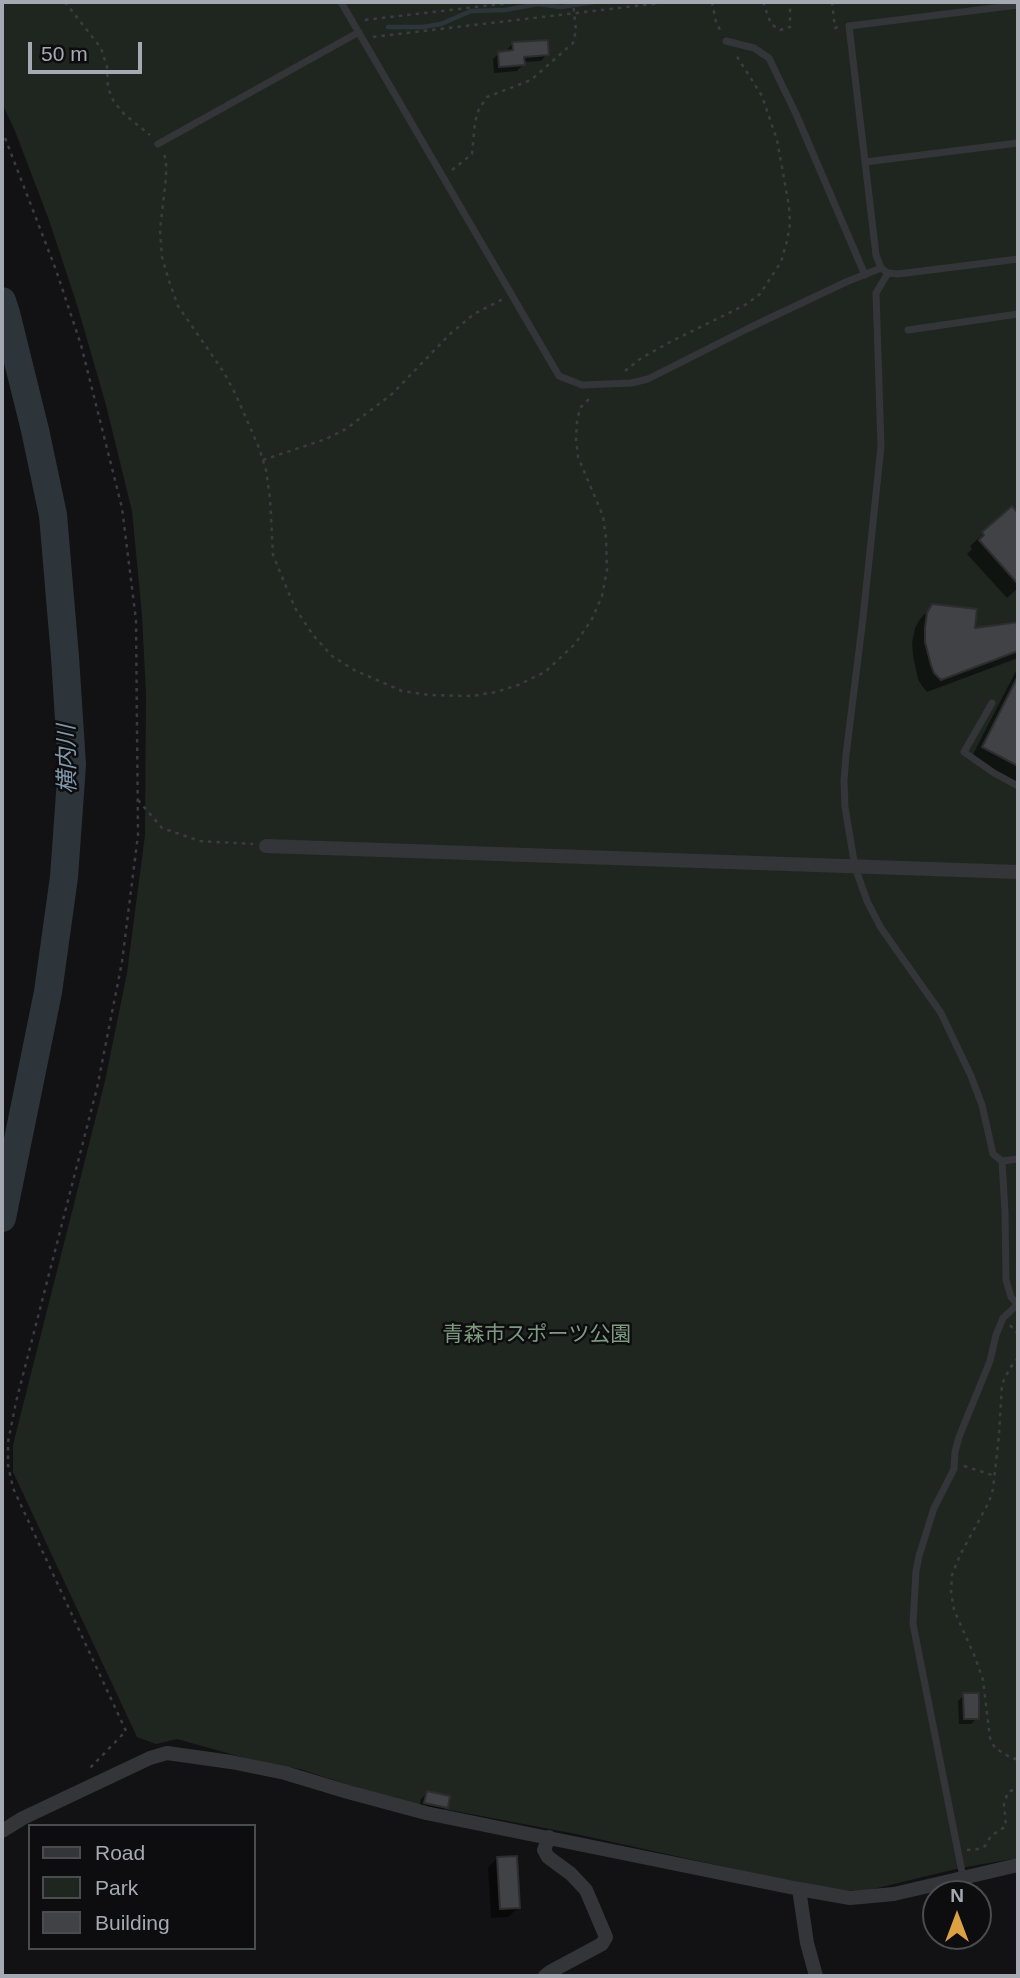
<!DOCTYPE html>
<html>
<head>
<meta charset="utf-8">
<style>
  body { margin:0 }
  #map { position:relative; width:1020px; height:1978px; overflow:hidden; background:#121214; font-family:Helvetica,sans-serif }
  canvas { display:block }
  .frame { position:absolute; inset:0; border:4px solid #a5aab2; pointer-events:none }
  .legend { position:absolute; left:28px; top:1824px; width:228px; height:126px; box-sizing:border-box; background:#0d0d0f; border:2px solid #4a4c50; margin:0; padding:9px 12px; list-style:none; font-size:21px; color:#a5aab2 }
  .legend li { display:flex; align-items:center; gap:14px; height:35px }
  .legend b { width:35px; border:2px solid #4a4c50 }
  .north { position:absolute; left:922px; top:1880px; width:70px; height:70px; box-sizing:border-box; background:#0d0d0f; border:2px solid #4a4c50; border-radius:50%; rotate:0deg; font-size:19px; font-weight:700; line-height:28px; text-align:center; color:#a5aab2 }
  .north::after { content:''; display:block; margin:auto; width:24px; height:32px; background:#dca242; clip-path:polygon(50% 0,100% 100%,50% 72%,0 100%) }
  .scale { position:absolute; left:28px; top:42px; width:114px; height:32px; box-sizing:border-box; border:4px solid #a5aab2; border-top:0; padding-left:9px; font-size:21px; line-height:24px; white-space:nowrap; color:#a5aab2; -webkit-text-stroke:5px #0d0d0f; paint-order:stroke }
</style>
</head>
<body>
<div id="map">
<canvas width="1020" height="1978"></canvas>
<div class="frame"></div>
<ul class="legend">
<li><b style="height:9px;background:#343538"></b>Road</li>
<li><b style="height:19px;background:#1f2620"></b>Park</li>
<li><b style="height:19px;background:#414246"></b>Building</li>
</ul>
<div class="north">N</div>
<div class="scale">50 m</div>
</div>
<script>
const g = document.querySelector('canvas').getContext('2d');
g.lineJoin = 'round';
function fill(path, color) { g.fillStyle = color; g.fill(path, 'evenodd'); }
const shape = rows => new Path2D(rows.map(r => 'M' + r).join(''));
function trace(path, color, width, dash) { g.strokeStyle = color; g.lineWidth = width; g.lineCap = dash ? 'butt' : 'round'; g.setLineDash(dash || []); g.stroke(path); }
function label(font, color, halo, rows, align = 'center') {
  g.font = font + ' Helvetica,"Noto Sans JP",sans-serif'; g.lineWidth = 5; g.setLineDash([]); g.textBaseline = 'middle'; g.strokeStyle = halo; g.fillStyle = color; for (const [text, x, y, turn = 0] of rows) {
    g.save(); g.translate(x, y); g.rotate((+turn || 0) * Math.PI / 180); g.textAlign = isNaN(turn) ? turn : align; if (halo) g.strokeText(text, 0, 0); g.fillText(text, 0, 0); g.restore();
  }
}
fill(shape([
  [2,2,1018,2,1018,1858,960,1868,865,1891,846,1890,798,1883,576,1834,392,1799,300,1769,263,1763,177,1739,156,1744,137,1737,13,1472,13,1445,105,1081,127,973,145,835,146,694,142,615,132,511,106,405,78,308,49,220,15,131,2,103]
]), '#1f2620');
fill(shape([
  [513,43,547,54,541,61,523,62,523,65,517,71,494,73,493,59,499,53,507,52,507,50],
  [1012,508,1018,515,1018,588,1007,598,967,554,972,549,970,546],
  [933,605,973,630,1018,624,1018,658,927,692,922,686,918,679,913,656,912,642,915,628,920,619],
  [1018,667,1018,785,970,760],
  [964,1695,977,1718,971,1724,959,1724,958,1701],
  [427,1793,446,1807,440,1813,419,1808,421,1799],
  [497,1858,518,1908,508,1917,491,1918,488,1868]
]), '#0007');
trace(shape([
  [388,27,423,27,441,24,471,11,505,10,538,4,561,7,594,2]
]), '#2d353b', 4.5);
trace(shape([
  [2,301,6,313,35,430,53,515,65,657,72,765,64,877,48,992,2,1218]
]), '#2d353b', 28);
const building = shape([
  [548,40,549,55,524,57,525,65,499,67,498,52,513,50,512,42,548,40],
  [1012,506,1018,513,1018,584,979,540,984,535,982,532,1012,506],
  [932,604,977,609,975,628,1018,622,1018,651,941,680,934,673,931,665,925,642,925,628,927,613,932,604],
  [1018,676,1018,766,982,747,1018,676],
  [963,1693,979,1693,979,1719,964,1719,963,1693],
  [427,1791,450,1796,448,1808,424,1803,427,1791],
  [517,1856,520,1908,500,1909,497,1857,517,1856]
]);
fill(building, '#414246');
trace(building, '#2d2d2f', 2);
trace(shape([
  [65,2,101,48,107,67,108,88,114,102,124,114,150,135],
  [712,2,716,22,721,32],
  [763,2,771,24,780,30,790,27,790,2],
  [832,2,835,28,838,27],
  [365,20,518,2],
  [373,37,669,2],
  [2,130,56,270,81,345,122,508,136,620,138,835,122,962,97,1088,16,1402,8,1442,8,1465,13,1488,126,1731,89,1769],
  [164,155,166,159,166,178,160,230,162,257,169,281,178,306,223,371,236,395,259,448,266,470,270,498,273,555,295,608,313,635,332,656,354,670,402,691,429,695,472,696,496,692,518,685,545,672,575,644,592,619,602,596,607,570,606,538,603,516,578,457,576,439,577,422,580,408,592,396],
  [452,170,472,154,475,122,479,109,487,97,531,80,573,43,576,30,573,2],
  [625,371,640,359,670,342,745,305,760,294,781,262,787,241,790,224,789,206,777,140,762,96,736,55],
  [263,460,326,439,346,429,392,394,451,333,474,314,503,299],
  [138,800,162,828,200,841,253,844],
  [1010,1325,1018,1334],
  [1018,1358,1010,1368,1002,1384,999,1435,993,1489,989,1502,960,1555,952,1575,951,1591,954,1610,975,1657,983,1680,990,1738,995,1748,1008,1756,1018,1760],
  [964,1466,995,1476],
  [967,1850,979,1849,985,1846,991,1836,1006,1826,1004,1804,1008,1792,1018,1788]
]), '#3a3c3f', 2.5, [3.5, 5]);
trace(shape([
  [341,2,559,376,582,385,631,383,648,379,749,328,846,282,881,268],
  [1018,5,849,26,876,255,881,268,888,273,898,274,1018,259],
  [726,41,754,48,769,58,796,114,865,275],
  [158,144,359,32],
  [865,162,1018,143],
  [888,273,876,293,881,446,863,618,846,755,844,781,845,807,855,867,867,901,881,928,941,1013,971,1076,982,1105,993,1154,1002,1161],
  [908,330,1018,314],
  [992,703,964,752,994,773,1018,786],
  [1018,1159,1002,1161,1005,1212,1006,1280,1011,1297,1018,1305],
  [963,1877,913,1624,916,1571,919,1556,934,1508,954,1469,955,1452,959,1437,990,1361,996,1335,1003,1318,1017,1305]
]), '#343538', 7);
trace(shape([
  [266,846,1018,872],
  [2,1831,23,1818,150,1758,167,1753,231,1762,285,1773,348,1792,426,1813,799,1889,850,1898,894,1894,1018,1865],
  [799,1889,807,1943,816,1976],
  [545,1976,550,1972,602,1944,606,1937,586,1890,571,1874,548,1857,544,1850,549,1837]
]), '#343538', 14);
label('21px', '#7e9b7f', '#0d0d0f', [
  ["青森市スポーツ公園",537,1335]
]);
label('italic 23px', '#8098aa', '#0d0d0f', [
  ["横内川",68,759,-91]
]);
</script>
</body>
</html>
